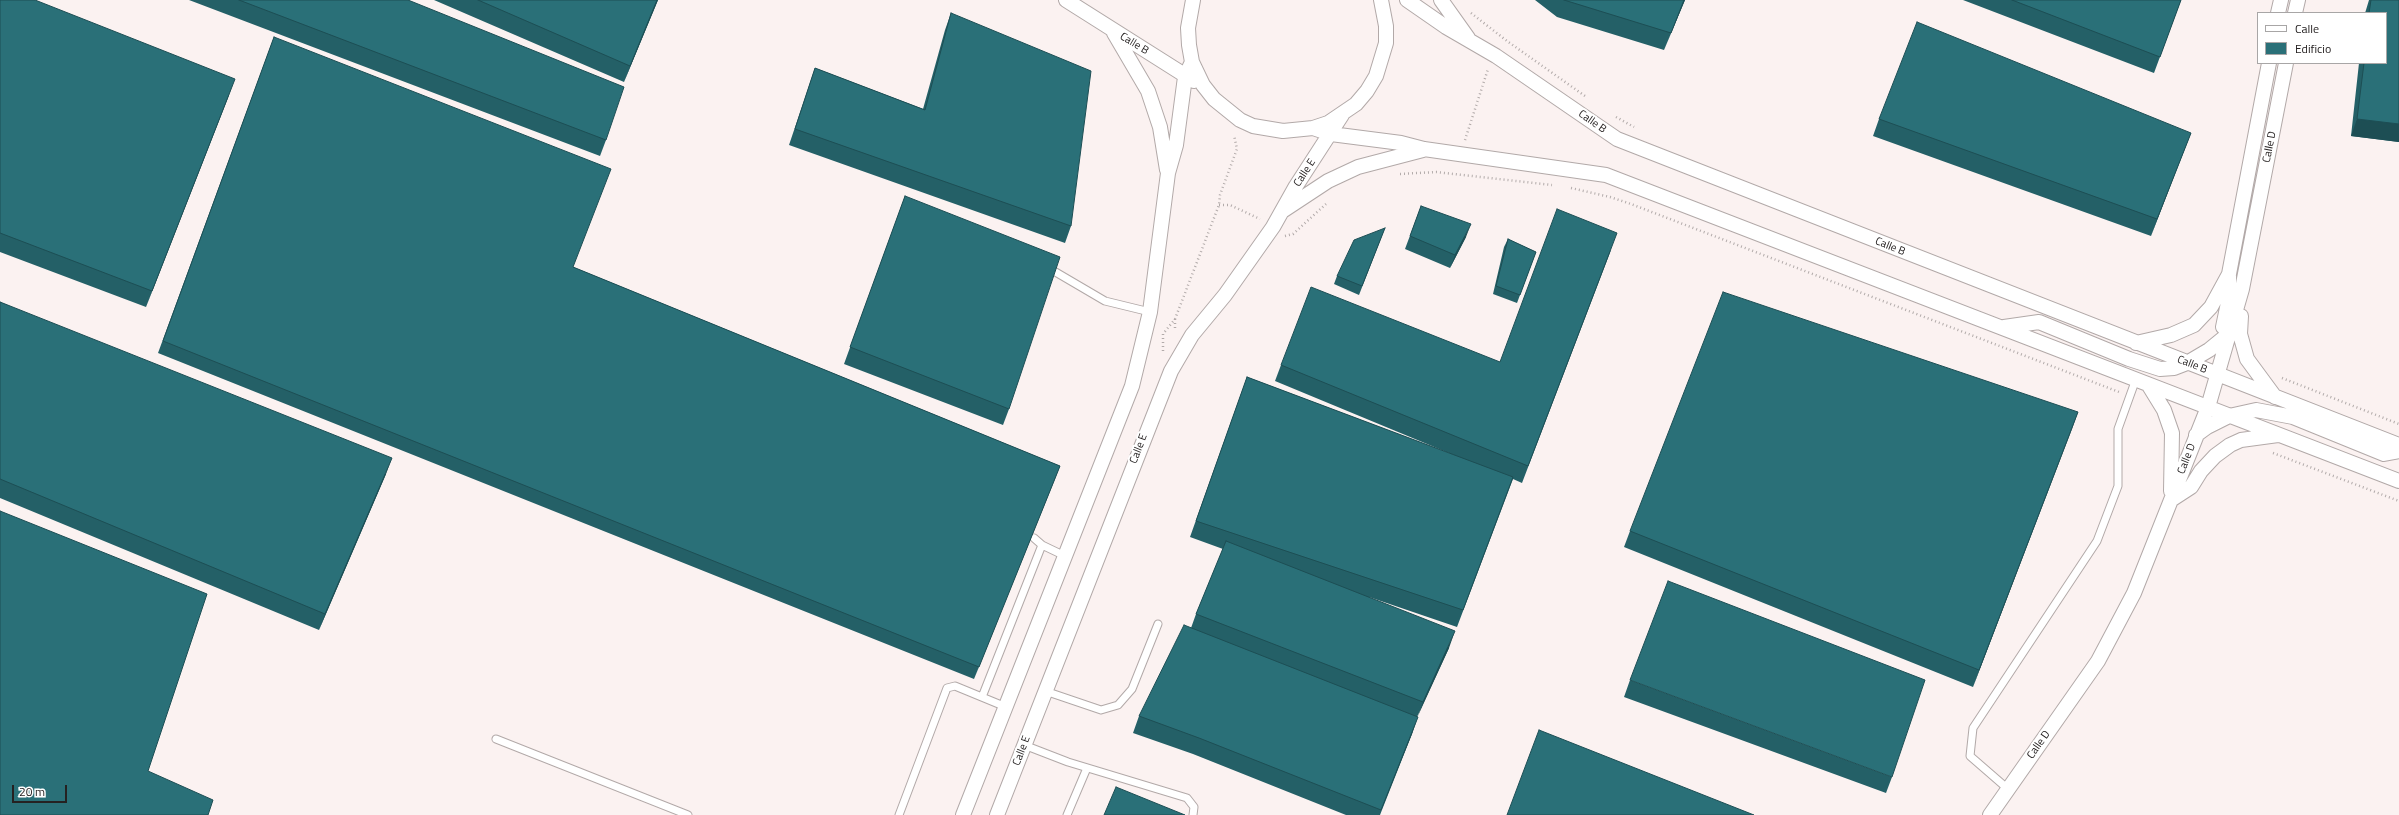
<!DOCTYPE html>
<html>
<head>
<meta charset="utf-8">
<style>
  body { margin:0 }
  #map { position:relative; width:2399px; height:815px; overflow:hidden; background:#fbf2f1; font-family:"Titillium Web",sans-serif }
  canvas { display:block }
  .legend { position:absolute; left:2257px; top:12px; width:130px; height:52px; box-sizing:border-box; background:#fff; border:1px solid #a8a6a6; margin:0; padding:5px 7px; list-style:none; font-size:12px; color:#252121 }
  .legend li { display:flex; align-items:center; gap:8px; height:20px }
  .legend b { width:20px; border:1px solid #a8a6a6 }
  .scale { position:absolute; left:12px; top:785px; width:55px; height:18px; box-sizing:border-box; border:2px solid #252121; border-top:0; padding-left:5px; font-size:12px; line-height:14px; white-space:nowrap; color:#252121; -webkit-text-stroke:3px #fff; paint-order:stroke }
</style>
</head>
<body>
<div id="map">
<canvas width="2399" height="815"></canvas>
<ul class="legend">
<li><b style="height:5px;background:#fff"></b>Calle</li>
<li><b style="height:11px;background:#2a7078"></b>Edificio</li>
</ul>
<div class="scale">20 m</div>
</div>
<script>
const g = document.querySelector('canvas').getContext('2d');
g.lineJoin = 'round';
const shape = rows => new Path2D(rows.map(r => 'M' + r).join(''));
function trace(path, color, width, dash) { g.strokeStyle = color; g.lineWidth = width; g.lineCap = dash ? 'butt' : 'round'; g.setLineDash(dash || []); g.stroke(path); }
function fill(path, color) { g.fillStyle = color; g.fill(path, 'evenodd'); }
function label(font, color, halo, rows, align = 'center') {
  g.font = font + ' "Titillium Web",sans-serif'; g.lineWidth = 4; g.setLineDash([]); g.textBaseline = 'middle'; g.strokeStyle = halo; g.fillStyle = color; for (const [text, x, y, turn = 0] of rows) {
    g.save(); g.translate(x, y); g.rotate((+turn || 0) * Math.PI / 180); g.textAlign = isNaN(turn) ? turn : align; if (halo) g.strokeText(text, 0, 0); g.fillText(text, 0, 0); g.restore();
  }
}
const service = shape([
  [1047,267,1105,301,1150,312],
  [1034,538,1042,545,1065,556],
  [1045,691,1101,710,1118,705,1132,689,1158,624],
  [982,697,1042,545],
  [496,739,688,815],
  [1024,745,1068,762,1187,798,1194,807,1193,815],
  [2008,789,1970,756,1973,728,2097,541,2118,486,2118,429,2136,379],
  [899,815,947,688,955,686,1006,707],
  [1067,815,1087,768]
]);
const minor = shape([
  [1066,0,1194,81],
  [1193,0,1188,28,1189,45,1192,62,1203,85,1214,99,1240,120,1253,126,1283,131,1313,128,1328,123,1356,104,1367,91,1376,76,1386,43,1386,26,1381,0],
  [1407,0,1446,27,1496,56,1617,139,2399,445],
  [1441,0,1468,38],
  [2278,13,2281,0],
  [2295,13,2298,0],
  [1114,33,1148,91,1160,127,1167,170],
  [1313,128,1331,134,1401,143,1424,149,1606,175,2399,481],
  [1284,210,1328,181,1358,167,1423,150],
  [2241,316,2240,334,2247,359,2275,397],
  [2004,327,2039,322,2129,359,2160,369,2174,368,2187,363,2209,350,2231,332],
  [2223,327,2229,298,2229,276],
  [2136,343,2171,335,2194,325,2211,307,2229,274,2269,63],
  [2148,384,2164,410,2172,433,2171,491],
  [2196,435,2207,427,2229,416,2256,410,2293,417,2384,454,2399,451],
  [2171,500,2191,487,2201,471,2215,456,2230,445,2241,440,2278,435],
  [963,815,1132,386,1150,312,1168,173,1176,145,1185,77,1192,62],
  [997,815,1171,371,1192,335,1225,295,1273,227,1296,186,1342,115],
  [1990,815,2098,661,2134,593,2208,407,2242,289,2286,63]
]);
trace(service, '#b2a9a8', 9);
trace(minor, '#b2a9a8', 16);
trace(shape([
  [1471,13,1507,41,1585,96],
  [1616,117,1634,127],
  [1465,140,1488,69],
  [1400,174,1436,172,1552,185],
  [1571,188,1610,197,1631,204,2119,392],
  [1219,205,1230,205,1260,219],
  [1285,236,1293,234,1326,204],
  [1175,319,1175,329],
  [1163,351,1163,334,1175,319,1219,205,1220,195,1237,149,1234,135],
  [2282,378,2399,424],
  [2273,453,2399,501]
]), '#b2abaa', 2.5, [1, 3]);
trace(service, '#fff', 7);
trace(minor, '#fff', 14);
fill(shape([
  [0,0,229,95,146,307,0,252],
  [189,0,408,0,606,140,600,156],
  [434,0,658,0,624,82],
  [1535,0,1685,0,1664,50,1557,17],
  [1963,0,2181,0,2154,73],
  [2369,0,2399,0,2399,142,2351,136,2359,63,2386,63,2386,13,2365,13,2366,10],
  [951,13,1071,226,1065,243,789,145,815,68,923,109,945,30],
  [274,37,573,267,1060,466,974,679,158,353],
  [1879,119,2191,133,2151,236,1873,136],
  [905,196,1009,409,1003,425,844,364],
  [1421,206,1466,237,1450,268,1405,249],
  [1385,228,1359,295,1334,284,1337,276],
  [1508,239,1536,252,1517,303,1493,294,1504,247],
  [1611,250,1522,483,1513,479,1457,627,1369,597,1449,648,1417,717,1412,734,1380,815,1346,815,1193,754,1133,733,1139,716,1191,628,1196,614,1223,549,1190,537,1247,377,1456,456,1275,381,1281,365,1500,362],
  [0,302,386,474,319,630,0,498],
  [2078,412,1973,687,1624,547,1630,531],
  [1630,680,1892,777,1886,793,1624,697]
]), '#246067');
fill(shape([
  [657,0,658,0,624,82,630,66],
  [1684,0,1685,0,1664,50,1671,33],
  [235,79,229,95,146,307,152,291],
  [2357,119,2399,124,2399,142,2351,136],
  [2191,133,2184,150,2151,236,2157,219],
  [1471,224,1466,237,1450,268,1455,255],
  [2078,412,2072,429,1973,687,1979,670],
  [392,458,386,474,319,630,325,614],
  [1060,466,1055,479,974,679,979,667],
  [1455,631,1449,648,1417,718,1423,702],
  [1418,717,1412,734,1379,815]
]), '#1d4e54');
const building = shape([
  [0,0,35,0,235,79,152,291,0,233,0,0],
  [239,0,408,0,624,87,606,140,239,0],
  [478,0,657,0,630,66,478,0],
  [1564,0,1684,0,1671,33,1564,0],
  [2012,0,2181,0,2160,57,2012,0],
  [2371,0,2399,0,2399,124,2357,119,2364,63,2386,63,2386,13,2369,13,2371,0],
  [951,13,1091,71,1071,226,795,129,815,68,925,110,951,13],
  [1917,22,2191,133,2157,219,1879,119,1917,22],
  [274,37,611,169,573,267,1060,466,979,667,163,341,274,37],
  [905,196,1060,257,1009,409,850,347,905,196],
  [1421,206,1471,224,1455,255,1410,236,1421,206],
  [1557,209,1617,233,1528,466,1281,365,1311,287,1500,362,1557,209],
  [1385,228,1362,286,1337,276,1354,240,1385,228],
  [1508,239,1536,252,1520,295,1496,286,1508,239],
  [1723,292,2078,412,1979,670,1630,531,1723,292],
  [0,302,392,458,325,614,0,479,0,302],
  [1247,377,1513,477,1463,610,1196,521,1247,377],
  [0,511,207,594,148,771,213,800,208,815,0,815,0,511],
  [1226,541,1455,631,1423,702,1196,614,1226,541],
  [1668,581,1925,680,1892,777,1630,680,1668,581],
  [1184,625,1418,717,1381,810,1199,738,1139,716,1184,625],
  [1539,730,1754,815,1507,815,1539,730],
  [1116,787,1185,815,1104,815,1116,787]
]);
fill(building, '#2a7078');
trace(building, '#1d4e54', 1);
label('11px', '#252121', '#fff', [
  ["Calle B",1134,44,31],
  ["Calle B",1592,122,35],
  ["Calle D",2270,147,-79],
  ["Calle E",1305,173,-57],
  ["Calle B",1890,247,22],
  ["Calle B",2192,365,21],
  ["Calle E",1139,449,-69],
  ["Calle D",2187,459,-69],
  ["Calle D",2039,745,-55],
  ["Calle E",1022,751,-69]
]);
</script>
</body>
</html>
